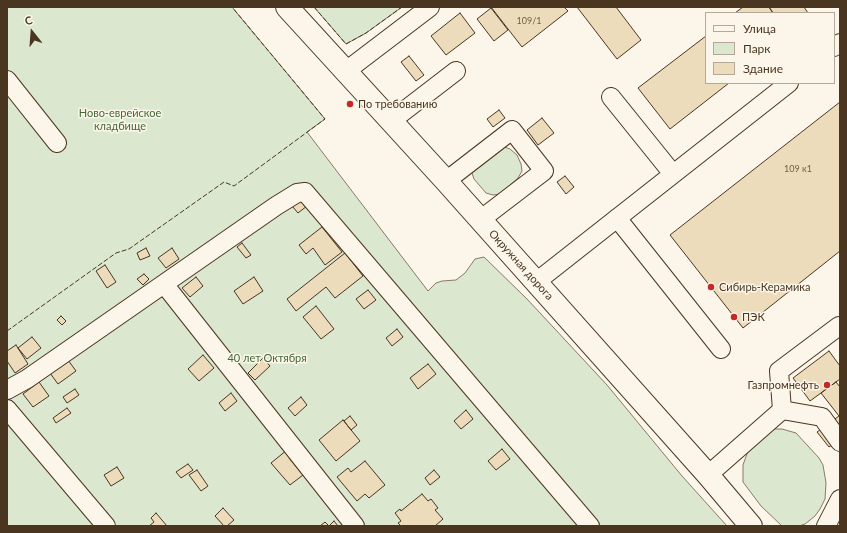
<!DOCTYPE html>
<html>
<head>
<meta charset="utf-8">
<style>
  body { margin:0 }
  #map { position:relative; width:847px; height:533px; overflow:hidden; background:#fbf6e9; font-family:Lato,sans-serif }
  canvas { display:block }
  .frame { position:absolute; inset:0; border:8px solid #4a3520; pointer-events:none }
  .legend { position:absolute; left:705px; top:12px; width:130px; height:72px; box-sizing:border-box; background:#fbf6e9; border:1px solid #b4a999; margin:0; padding:5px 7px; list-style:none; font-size:12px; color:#4a3520 }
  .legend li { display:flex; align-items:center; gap:8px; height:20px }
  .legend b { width:20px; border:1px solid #b4a999 }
  .north { position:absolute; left:12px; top:12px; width:40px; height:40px; -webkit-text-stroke:3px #fbf6e9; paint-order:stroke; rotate:343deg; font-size:11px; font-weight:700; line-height:16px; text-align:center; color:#4a3520 }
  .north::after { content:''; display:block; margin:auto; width:14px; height:18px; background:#4a3520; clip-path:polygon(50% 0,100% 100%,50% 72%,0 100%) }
</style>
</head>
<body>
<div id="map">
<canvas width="847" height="533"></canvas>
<div class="frame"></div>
<ul class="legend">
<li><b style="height:5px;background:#fbf6e9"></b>Улица</li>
<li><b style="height:11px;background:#dce7d0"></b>Парк</li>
<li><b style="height:11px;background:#ecdcbc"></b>Здание</li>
</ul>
<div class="north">С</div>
</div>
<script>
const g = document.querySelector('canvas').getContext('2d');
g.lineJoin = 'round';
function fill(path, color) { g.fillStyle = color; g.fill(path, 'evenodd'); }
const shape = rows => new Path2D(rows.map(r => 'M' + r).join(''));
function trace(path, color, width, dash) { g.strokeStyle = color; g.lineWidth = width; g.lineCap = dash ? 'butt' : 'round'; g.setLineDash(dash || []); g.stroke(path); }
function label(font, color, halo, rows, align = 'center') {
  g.font = font + ' Lato,sans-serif'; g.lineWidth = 3; g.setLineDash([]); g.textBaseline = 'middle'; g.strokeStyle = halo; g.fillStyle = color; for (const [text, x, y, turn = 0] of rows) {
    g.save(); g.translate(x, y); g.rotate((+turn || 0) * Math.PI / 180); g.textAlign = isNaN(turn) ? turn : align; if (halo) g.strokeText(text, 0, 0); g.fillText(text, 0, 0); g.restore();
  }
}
const green = shape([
  [7,7,232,7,325,119,307,132,428,291,436,283,442,281,456,280,465,273,475,259,484,257,527,299,607,385,682,476,727,526,7,526,7,7],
  [314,7,402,7,366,33,346,44,314,7],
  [502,146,510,149,517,155,521,164,522,171,518,178,500,194,493,195,486,193,474,179,472,173,473,167,502,146],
  [772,429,782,429,796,433,819,458,823,465,826,483,825,499,820,509,815,516,805,524,799,526,782,526,761,506,743,482,743,465,748,451,772,429]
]);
fill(green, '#dce7d0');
trace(green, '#887966', 1);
const building = shape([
  [491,7,564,7,568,11,522,47,491,7],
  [577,7,616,7,641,40,617,59,577,7],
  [743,7,769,7,773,13,735,13,743,7],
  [769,7,804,7,808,13,773,13,769,7],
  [491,8,508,30,494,41,477,19,491,8],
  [460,13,475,33,446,55,431,36,460,13],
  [706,36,706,83,729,83,670,129,638,88,706,36],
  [409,56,424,75,416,81,401,62,409,56],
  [840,102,840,251,743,328,670,235,840,102],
  [499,110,505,118,493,127,487,119,499,110],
  [542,118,554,133,538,145,527,130,542,118],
  [565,176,574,187,566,194,557,182,565,176],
  [301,199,307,206,298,213,292,206,301,199],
  [322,227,342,252,325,265,313,248,306,254,299,245,322,227],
  [242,243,251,255,246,258,237,247,242,243],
  [146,248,150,256,140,260,137,253,146,248],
  [172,248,179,259,166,268,158,258,172,248],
  [345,253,363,276,335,298,326,287,296,311,287,299,345,253],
  [105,265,116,282,107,288,96,271,105,265],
  [144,274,149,279,143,285,137,279,144,274],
  [196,277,203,286,190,297,182,288,196,277],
  [254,277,263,291,243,304,234,291,254,277],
  [368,290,376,300,364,309,356,299,368,290],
  [316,306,334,329,321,339,303,317,316,306],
  [61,316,66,321,62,325,57,320,61,316],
  [397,329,403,337,392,346,386,338,397,329],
  [32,337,41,348,27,359,18,348,32,337],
  [16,345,28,364,15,373,7,361,7,351,16,345],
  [829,351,840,366,840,379,810,401,793,378,829,351],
  [203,355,214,368,199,381,188,369,203,355],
  [263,358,270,366,255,380,248,373,263,358],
  [68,360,76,371,58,384,50,373,68,360],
  [428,364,436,374,418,389,410,378,428,364],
  [39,382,49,396,33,407,23,394,39,382],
  [836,382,840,387,840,439,829,447,817,432,839,416,821,393,836,382],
  [75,389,79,395,67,403,63,397,75,389],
  [231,393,237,401,225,411,219,403,231,393],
  [301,397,307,405,295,416,288,408,301,397],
  [67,408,71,413,56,423,53,418,67,408],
  [466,410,473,419,461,429,454,421,466,410],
  [350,416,357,425,351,430,344,421,350,416],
  [343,420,360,441,336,461,319,440,343,420],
  [502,449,510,459,496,470,488,461,502,449],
  [287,450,292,455,289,458,303,475,290,485,271,463,287,450],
  [365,461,385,485,369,498,365,494,357,501,337,477,348,468,351,472,365,461],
  [188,464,193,470,181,478,176,472,188,464],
  [117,467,124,478,111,486,104,475,117,467],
  [197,470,208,486,201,491,189,475,197,470],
  [434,470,440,477,430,485,425,478,434,470],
  [422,494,428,501,431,499,438,508,435,510,443,519,435,526,401,526,398,523,401,521,395,513,400,509,401,511,422,494],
  [223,508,234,520,227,526,224,526,215,516,223,508],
  [156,513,167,526,149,526,154,522,151,518,156,513],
  [334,521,338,526,320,526,325,522,329,526,334,521]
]);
fill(building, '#ecdcbc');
trace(building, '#4a3520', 1);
const minor = shape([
  [834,47,840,43],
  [346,71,430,7],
  [7,80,57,143],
  [611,97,673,174],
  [391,121,456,71],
  [446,181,512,130,544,171,480,220],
  [617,218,721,349],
  [536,282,789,83],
  [164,284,355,526],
  [7,390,27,379,276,206,297,193,305,192,590,526],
  [7,409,106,526],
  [782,410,779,371,839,326,840,328],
  [708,475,782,410,822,417,840,442],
  [826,526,840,499]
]);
const major = shape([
  [287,7,446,181,708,475,751,526]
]);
trace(minor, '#4a3520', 20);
trace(major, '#4a3520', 24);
trace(minor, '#fbf6e9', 18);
trace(major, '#fbf6e9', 22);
trace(shape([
  [314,7,346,44,366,33,402,7],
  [7,331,116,253,129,249,224,182,234,186,325,119,232,7]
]), '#4a3520', 1, [5, 2]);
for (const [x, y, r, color] of [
  [350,104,4,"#c62828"],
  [711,287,4,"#c62828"],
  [734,317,4,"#c62828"],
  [827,385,4,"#c62828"]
]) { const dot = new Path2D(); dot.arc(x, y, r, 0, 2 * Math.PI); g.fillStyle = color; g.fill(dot); trace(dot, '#fbf6e9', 1.5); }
label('9px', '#725f47', null, [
  ["109/1",529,21],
  ["109 к1",798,169]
]);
label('11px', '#4a3520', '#fbf6e9', [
  ["По требованию",358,104],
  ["Сибирь-Керамика",719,287],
  ["ПЭК",742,317],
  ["Газпромнефть",819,385,"right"]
], 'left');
label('11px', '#436837', '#fbf6e9', [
  ["Ново-еврейское",120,113],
  ["кладбище",120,126],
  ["40 лет Октября",267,358]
]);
label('11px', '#4a3520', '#fbf6e9', [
  ["Окружная дорога",521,265,48]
]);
</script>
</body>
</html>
